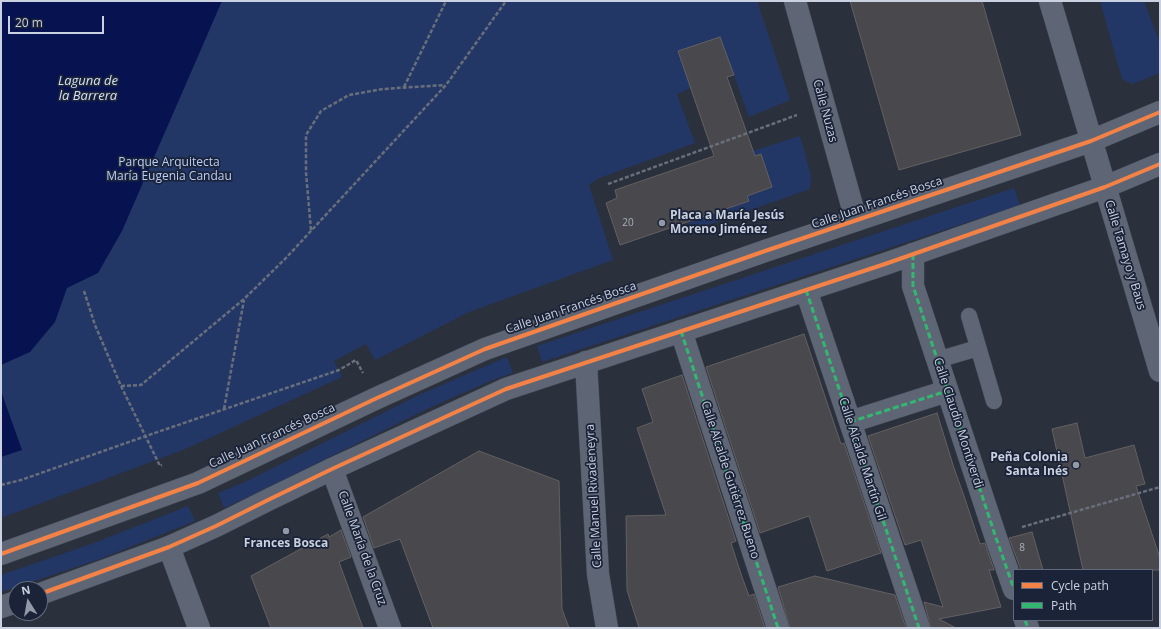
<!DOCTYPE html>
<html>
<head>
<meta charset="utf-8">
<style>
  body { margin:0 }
  #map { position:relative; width:1161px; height:629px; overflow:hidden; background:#2a303c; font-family:"Open Sans",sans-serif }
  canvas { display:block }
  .frame { position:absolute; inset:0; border:2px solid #cad1e0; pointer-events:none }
  .legend { position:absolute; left:1013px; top:569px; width:140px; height:52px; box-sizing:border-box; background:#1a2338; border:1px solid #60697b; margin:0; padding:5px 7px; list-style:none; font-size:12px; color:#cad1e0 }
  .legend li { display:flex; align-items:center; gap:8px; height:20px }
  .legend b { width:20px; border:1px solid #60697b }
  .north { position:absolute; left:8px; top:581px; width:40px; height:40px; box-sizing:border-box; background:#1a2338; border:1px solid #60697b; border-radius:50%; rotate:349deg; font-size:11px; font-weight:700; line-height:16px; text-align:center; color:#cad1e0 }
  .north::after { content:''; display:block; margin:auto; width:14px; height:18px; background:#9299a7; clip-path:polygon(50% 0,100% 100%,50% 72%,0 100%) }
  .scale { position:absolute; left:8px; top:16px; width:96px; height:18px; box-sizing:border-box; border:2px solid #cad1e0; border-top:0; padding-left:5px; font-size:12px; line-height:14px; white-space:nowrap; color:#cad1e0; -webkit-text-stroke:3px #1a2338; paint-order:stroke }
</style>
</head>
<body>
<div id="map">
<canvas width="1161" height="629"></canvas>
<div class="frame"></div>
<ul class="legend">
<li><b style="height:5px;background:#f48246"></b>Cycle path</li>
<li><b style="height:5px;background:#33b770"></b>Path</li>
</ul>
<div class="north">N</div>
<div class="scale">20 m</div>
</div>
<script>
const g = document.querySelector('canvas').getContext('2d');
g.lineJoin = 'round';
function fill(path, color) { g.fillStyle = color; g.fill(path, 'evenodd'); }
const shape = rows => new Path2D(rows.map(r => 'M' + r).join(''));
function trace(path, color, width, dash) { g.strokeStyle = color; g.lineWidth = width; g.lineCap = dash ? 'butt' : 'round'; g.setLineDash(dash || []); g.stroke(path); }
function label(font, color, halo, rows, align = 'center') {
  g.font = font + ' "Open Sans",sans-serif'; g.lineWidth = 3.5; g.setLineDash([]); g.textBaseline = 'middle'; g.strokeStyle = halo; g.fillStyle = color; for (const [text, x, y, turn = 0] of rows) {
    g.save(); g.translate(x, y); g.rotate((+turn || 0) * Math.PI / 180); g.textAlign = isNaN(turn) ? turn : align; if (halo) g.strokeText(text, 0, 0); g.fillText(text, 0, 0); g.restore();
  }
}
fill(shape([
  [1,1,757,1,790,100,749,117,720,37,678,51,691,88,677,94,695,143,597,179,589,185,613,260,469,312,375,360,366,344,334,361,342,377,183,450,1,518],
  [1100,1,1144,1,1160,43,1160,73,1132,84,1122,79],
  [800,136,811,176,810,189,691,231,688,223,749,201,747,196,772,187,761,154,736,162,734,157],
  [1014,188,1020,205,542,362,537,346],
  [507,357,513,373,495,379,429,408,253,495,224,508,218,493,245,482,421,394],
  [188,506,195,521,100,559,1,592,1,575,94,543]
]), '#233767');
fill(shape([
  [1,1,222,1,122,231,98,273,67,288,55,322,30,352,1,365],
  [1,391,22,450,1,457]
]), '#071351');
const building = shape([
  [850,1,982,1,1021,135,899,170,850,1],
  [720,37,734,75,727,77,755,156,761,154,772,187,747,196,749,201,620,245,606,203,617,198,615,190,714,156,678,51,720,37],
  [804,334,841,444,844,443,881,553,827,571,809,516,760,533,706,367,804,334],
  [682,375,736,541,731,543,741,574,749,596,754,594,765,628,639,628,627,590,626,516,666,515,637,428,653,422,642,389,682,375],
  [937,413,954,468,964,496,980,544,985,543,994,570,989,570,1001,607,939,619,956,628,931,628,924,602,943,607,921,540,905,545,868,436,937,413],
  [1077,423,1085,458,1134,445,1145,484,1136,486,1160,558,1160,570,1083,570,1052,429,1077,423],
  [479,451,559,481,562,609,569,628,433,628,400,539,374,548,363,517,479,451],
  [341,530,351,557,339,562,363,628,271,628,251,576,328,534,329,537,341,530],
  [1032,532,1043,570,1021,570,1009,538,1032,532],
  [815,576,895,595,906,628,790,628,778,587,815,576]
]);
fill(building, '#49484c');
trace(building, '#636062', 1);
const service = shape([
  [969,316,994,401],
  [937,360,978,348]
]);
const minor = shape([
  [795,1,856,220],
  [1050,1,1160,371],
  [913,254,913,286,995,535,1014,589],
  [806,290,919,628],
  [681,331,778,628],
  [586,362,598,574,607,628],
  [850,422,947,391],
  [332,469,390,628],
  [169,547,199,628],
  [1025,620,1028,628]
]);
const primary = shape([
  [1,554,198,483,377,398,485,349,765,251,1091,141,1160,112],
  [40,594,169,547,216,526,270,499,332,469,506,389,885,264,1105,187,1160,164],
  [1,607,16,602]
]);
trace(service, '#454b55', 17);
trace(minor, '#454b55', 23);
trace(primary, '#454b55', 23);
trace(shape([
  [404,87,446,1],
  [608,184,797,115],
  [311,230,306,173,306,135,321,111,349,95,383,89,445,85],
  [84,291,95,325,121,386,160,466,162,465],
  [121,386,141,385,244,299,285,259,446,85,506,1],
  [224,409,244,300],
  [1,485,21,480,146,436,339,370,356,360,363,373],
  [1022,527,1160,487]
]), '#686e7b', 2.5, [4, 2]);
trace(service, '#5e6676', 16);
trace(minor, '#5e6676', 22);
trace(primary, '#5e6675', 22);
trace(shape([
  [913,254,913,286,995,535,1014,589],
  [806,290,919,628],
  [681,331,778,628],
  [850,422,947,391],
  [1025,620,1028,628]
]), '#33b770', 3, [6, 3]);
trace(shape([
  [1,554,198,483,377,398,485,349,765,251,1091,141,1160,112],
  [40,594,169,547,216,526,270,499,332,469,506,389,885,264,1105,187,1160,164]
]), '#f48246', 4);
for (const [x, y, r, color] of [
  [662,223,4,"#9299a7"],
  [1076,465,4,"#9299a7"],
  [286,531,4,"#9299a7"]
]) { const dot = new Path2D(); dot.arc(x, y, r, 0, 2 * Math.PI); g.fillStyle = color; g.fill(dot); trace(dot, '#1a2338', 1.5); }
label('10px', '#aaafbb', null, [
  ["20",628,223],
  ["8",1022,548]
]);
label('12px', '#cad1e0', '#1a2338', [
  ["Calle Nuzas",825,111,75],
  ["Calle Juan Francés Bosca",877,203,-19],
  ["Calle Tamayo y Baus",1125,255,73],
  ["Calle Juan Francés Bosca",571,308,-19],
  ["Calle Claudio Montiverdi",958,423,72],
  ["Calle Juan Francés Bosca",272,436,-25],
  ["Calle Alcalde Martín Gil",862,459,72],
  ["Calle Alcalde Gutiérrez Bueno",730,480,72],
  ["Calle Manuel Rivadeneyra",594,496,-93],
  ["Calle María de la Cruz",362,548,70]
]);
label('12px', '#bbcef7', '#1a2338', [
  ["Parque Arquitecta",169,163],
  ["María Eugenia Candau",169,177]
]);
label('bold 12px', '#cad1e0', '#1a2338', [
  ["Placa a María Jesús",670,216],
  ["Moreno Jiménez",670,230],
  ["Peña Colonia",1068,458,"right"],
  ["Santa Inés",1068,472,"right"],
  ["Frances Bosca",286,544,"center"]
], 'left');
label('italic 13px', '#d6e0f5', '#1a2338', [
  ["Laguna de",88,81],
  ["la Barrera",88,96]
]);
</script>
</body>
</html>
